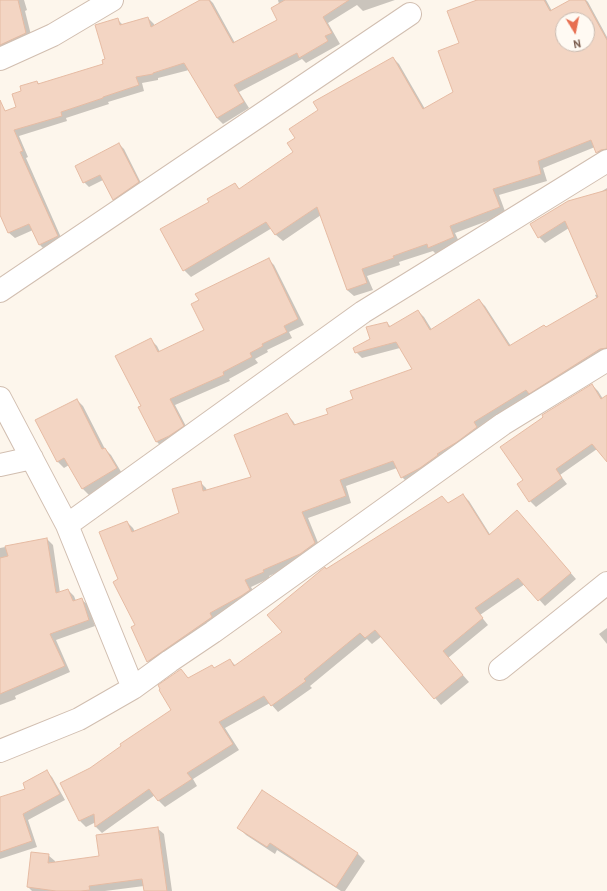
<!DOCTYPE html>
<html>
<head>
<meta charset="utf-8">
<style>
  body { margin:0 }
  #map { position:relative; width:607px; height:891px; overflow:hidden; background:#fdf6ec; font-family:Overpass,sans-serif }
  canvas { display:block }
  .north { position:absolute; left:555px; top:12px; width:40px; height:40px; box-sizing:border-box; background:#fffaf3; border:1px solid #cabbb1; border-radius:50%; rotate:170deg; font-size:11px; font-weight:700; line-height:16px; text-align:center; color:#7a5c4d }
  .north::after { content:''; display:block; margin:auto; width:14px; height:18px; background:#e76f51; clip-path:polygon(50% 0,100% 100%,50% 72%,0 100%) }
</style>
</head>
<body>
<div id="map">
<canvas width="607" height="891"></canvas>
<div class="north">N</div>
</div>
<script>
const g = document.querySelector('canvas').getContext('2d');
g.lineJoin = 'round';
function fill(path, color) { g.fillStyle = color; g.fill(path, 'evenodd'); }
const shape = rows => new Path2D(rows.map(r => 'M' + r).join(''));
function trace(path, color, width, dash) { g.strokeStyle = color; g.lineWidth = width; g.lineCap = dash ? 'butt' : 'round'; g.setLineDash(dash || []); g.stroke(path); }
fill(shape([
  [0,0,24,0,27,10,25,11,32,39,0,49],
  [202,0,210,0,213,3,235,43,279,21,279,4,278,0,395,0,363,11,357,5,328,23,340,44,306,63,302,59,239,92,249,108,223,124,217,118,189,70,158,78,158,80,142,83,144,91,108,102,109,104,66,118,67,121,19,136,28,157,26,158,63,242,45,250,40,245,33,230,15,238,9,233,0,212,0,115,17,107,22,91,37,82,40,84,104,65,107,60,117,19,123,25,148,18,154,24,154,27],
  [480,0,546,0,552,11,573,0,586,0,588,2,607,37,607,157,604,159,597,152,595,147,543,168,547,181,499,195,506,214,455,233,460,244,436,254,433,251,399,262,400,265,367,276,373,290,354,296,347,290,321,215,283,241,276,235,272,228,191,277,184,270,211,203,235,184,240,190,294,152,297,139,319,110,393,58,399,64,425,109,454,92,460,44],
  [563,20,587,20,587,44,563,44],
  [119,144,124,149,143,187,118,204,113,199,103,180,89,187,84,182],
  [607,188,607,355,408,483,402,477,397,468,346,486,351,503,308,518,321,550,306,560,269,576,270,578,251,587,256,596,154,667,148,661,133,627,136,626,120,580,127,522,133,528,135,532,180,514,200,482,206,488,207,491,252,477,287,415,293,421,296,426,329,414,355,400,413,370,400,348,362,358,356,352,387,323,391,327,418,311,424,317,432,330,479,300,485,306,511,346,547,328,597,299,595,295,598,294,569,228,545,243,539,237,599,193],
  [268,259,274,265,304,325,289,332,292,338,267,350,268,352,255,359,258,363,229,379,230,381,175,405,189,432,163,448,157,442,140,407,142,406,151,340,157,346,160,352,206,331],
  [592,385,598,391,603,399,607,400,607,461,597,449,560,475,567,484,536,507,530,501,518,485,524,480],
  [77,400,83,406,105,449,111,455,123,475,89,495,82,488,69,465,64,468,57,461],
  [463,495,469,501,491,536,523,518,576,579,545,606,525,584,480,615,488,625,448,658,469,682,441,705,382,636,372,644,367,639,310,686,312,688,278,712,270,703,225,728,239,750,193,779,197,786,165,807,159,801,155,795,102,833,96,827,96,822,86,827,80,821,61,783,90,769,173,710,181,670,189,679,212,666,215,669,230,660,236,666,283,632,327,570,449,504],
  [47,539,53,545,60,593,68,590,74,596,76,601,81,599,88,605,95,626,56,640,70,672,15,696,16,699,0,705,0,548],
  [607,628,607,644,599,634],
  [46,771,52,777,65,800,28,820,37,847,0,859,0,798,27,789],
  [262,791,358,854,365,861,345,891,341,891,277,850,275,854,246,835,238,827],
  [157,828,164,834,172,891,145,891,144,886,105,891,32,891,28,887,48,855,55,861,55,863,100,857]
]), '#0003');
const building = shape([
  [0,0,18,0,26,33,0,45,0,0],
  [200,0,209,0,233,43,277,20,271,8,285,0,349,0,323,17,332,33,325,36,328,41,299,58,297,53,234,85,244,102,217,118,184,63,153,73,153,74,136,77,139,85,103,97,103,98,61,112,62,116,14,130,23,151,20,152,58,236,39,245,29,224,8,233,0,215,0,100,5,111,16,107,12,94,21,91,20,86,37,81,38,84,103,64,102,60,105,59,95,25,118,18,120,25,148,17,151,27,200,0],
  [477,0,544,0,550,11,570,0,585,0,607,40,607,149,601,150,596,153,591,140,538,161,541,174,493,189,500,207,450,226,454,237,428,248,427,244,393,256,394,258,362,269,367,283,347,290,317,207,275,235,266,222,183,271,160,229,209,202,207,199,235,183,239,189,293,152,287,143,295,138,289,129,318,110,313,102,393,57,423,109,453,92,438,51,459,43,447,11,477,0],
  [563,20,587,20,587,44,563,44,563,20],
  [119,143,139,182,113,200,100,175,83,183,75,166,119,143],
  [607,190,607,348,600,349,529,394,526,390,474,422,477,427,457,442,437,454,438,455,420,468,401,478,393,461,340,480,346,496,302,512,315,543,300,554,263,570,264,572,245,580,250,590,241,596,210,613,212,617,147,662,131,627,135,625,113,582,118,579,99,532,127,521,132,532,179,513,172,489,201,481,203,491,251,477,234,435,287,413,294,425,328,414,326,409,353,399,350,391,412,369,396,342,355,353,353,348,370,339,366,327,387,322,389,327,418,310,430,330,479,299,509,346,544,325,546,327,598,297,565,221,538,238,530,224,568,201,607,190],
  [269,258,298,319,284,326,287,332,262,344,263,346,250,353,252,357,223,372,224,375,170,399,184,426,169,436,156,442,138,407,141,406,115,356,151,338,158,352,204,330,191,304,199,300,195,294,269,258],
  [592,384,601,399,607,395,607,462,592,444,556,469,562,478,529,502,517,484,523,480,500,447,542,418,543,417,542,415,592,384],
  [77,399,102,449,105,448,117,468,82,489,64,458,57,462,35,420,77,399],
  [463,494,489,535,517,510,571,573,538,601,518,578,475,608,483,618,443,651,463,675,434,699,375,630,365,638,360,633,304,679,306,681,271,706,264,696,219,722,233,744,187,773,192,779,158,801,149,789,95,827,94,814,79,821,60,783,90,768,121,746,120,744,171,710,159,690,160,689,158,685,181,669,188,678,212,665,214,668,230,659,234,666,282,632,267,615,325,567,326,569,442,496,448,503,463,494],
  [47,538,56,593,68,589,73,601,82,598,89,620,50,634,65,666,0,694,0,558,8,556,5,546,47,538],
  [47,770,60,794,23,814,32,841,0,852,0,797,25,789,23,783,47,770],
  [262,790,358,853,336,887,270,843,267,847,237,828,262,790],
  [158,827,167,891,144,891,142,879,89,886,90,890,81,891,56,891,27,887,31,852,49,854,48,863,99,856,96,835,158,827]
]);
fill(building, '#f3d5c3');
trace(building, '#e6bba3', 1);
const minor = shape([
  [0,59,53,35,112,0],
  [0,291,410,14],
  [0,398,67,525,133,688],
  [0,465,32,458],
  [67,525,363,312,607,161],
  [500,669,607,583],
  [0,751,79,719,133,688,170,661,213,632,503,424,607,360]
]);
trace(minor, '#d1beb0', 24);
trace(minor, '#fff', 22);
</script>
</body>
</html>
